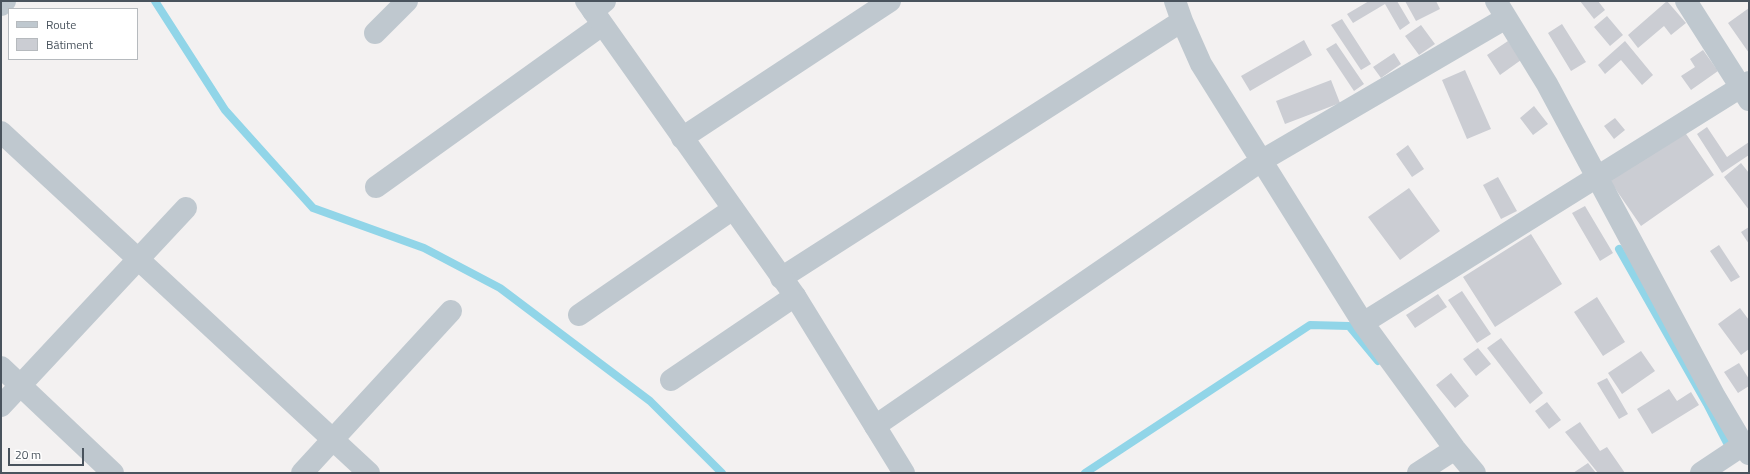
<!DOCTYPE html>
<html>
<head>
<meta charset="utf-8">
<style>
  body { margin:0 }
  #map { position:relative; width:1750px; height:474px; overflow:hidden; background:#f3f1f1; font-family:"Titillium Web",sans-serif }
  canvas { display:block }
  .frame { position:absolute; inset:0; border:2px solid #49535d; pointer-events:none }
  .legend { position:absolute; left:8px; top:8px; width:130px; height:52px; box-sizing:border-box; background:#fff; border:1px solid #b6babe; margin:0; padding:5px 7px; list-style:none; font-size:12px; color:#49535d }
  .legend li { display:flex; align-items:center; gap:8px; height:20px }
  .legend b { width:20px; border:1px solid #b6babe }
  .scale { position:absolute; left:8px; top:448px; width:76px; height:18px; box-sizing:border-box; border:2px solid #49535d; border-top:0; padding-left:5px; font-size:12px; line-height:14px; white-space:nowrap; color:#49535d; -webkit-text-stroke:3px #fff; paint-order:stroke }
</style>
</head>
<body>
<div id="map">
<canvas width="1750" height="474"></canvas>
<div class="frame"></div>
<ul class="legend">
<li><b style="height:5px;background:#bfc8cf"></b>Route</li>
<li><b style="height:11px;background:#cbcdd3"></b>Bâtiment</li>
</ul>
<div class="scale">20 m</div>
</div>
<script>
const g = document.querySelector('canvas').getContext('2d');
g.lineJoin = 'round';
const shape = rows => new Path2D(rows.map(r => 'M' + r).join(''));
function trace(path, color, width, dash) { g.strokeStyle = color; g.lineWidth = width; g.lineCap = dash ? 'butt' : 'round'; g.setLineDash(dash || []); g.stroke(path); }
function fill(path, color) { g.fillStyle = color; g.fill(path, 'evenodd'); }
trace(shape([
  [155,1,225,110,313,208,424,248,500,288,650,401,722,473],
  [1619,249,1707,404,1728,445,1725,452],
  [1085,473,1310,325,1349,326,1378,361]
]), '#91d5e8', 8);
fill(shape([
  [1369,1,1397,1,1410,23,1400,30,1385,4,1353,23,1347,14],
  [1405,1,1436,1,1440,9,1416,21],
  [1580,1,1598,1,1605,10,1594,19],
  [1667,1,1686,23,1671,35,1664,26,1638,48,1628,35],
  [1749,8,1749,53,1728,23],
  [1607,16,1623,35,1610,46,1594,27],
  [1342,19,1371,64,1361,70,1331,25],
  [1562,24,1586,62,1571,71,1548,33],
  [1421,25,1435,44,1419,55,1405,36],
  [1304,40,1312,55,1250,91,1241,76],
  [1508,41,1521,60,1500,75,1487,55],
  [1625,41,1653,75,1642,85,1621,60,1605,74,1598,65],
  [1336,43,1364,84,1354,91,1326,49],
  [1703,50,1718,71,1691,90,1681,76,1695,67,1690,59],
  [1394,53,1401,64,1381,78,1373,67],
  [1465,70,1491,129,1467,139,1442,80],
  [1331,80,1340,103,1285,124,1276,101],
  [1534,106,1548,124,1533,135,1520,118],
  [1615,118,1625,130,1614,139,1604,126],
  [1707,127,1727,157,1749,142,1749,155,1722,173,1697,134],
  [1684,131,1714,175,1641,226,1610,181],
  [1408,145,1424,169,1412,177,1396,154],
  [1741,163,1749,173,1749,210,1724,177],
  [1498,177,1517,211,1501,219,1483,185],
  [1409,188,1440,231,1400,260,1368,217],
  [1585,206,1613,253,1600,261,1572,213],
  [1749,227,1749,244,1741,232],
  [1531,234,1562,284,1495,327,1463,277],
  [1719,245,1740,277,1731,282,1710,251],
  [1462,291,1491,334,1477,343,1448,300],
  [1438,294,1447,307,1415,328,1406,315],
  [1597,297,1625,342,1603,356,1574,312],
  [1740,308,1749,320,1749,349,1741,355,1718,324],
  [1501,338,1543,393,1530,404,1487,348],
  [1478,348,1491,364,1476,376,1463,359],
  [1641,351,1655,371,1622,394,1608,373],
  [1739,363,1749,379,1749,386,1738,393,1724,372],
  [1451,373,1469,396,1455,408,1436,385],
  [1607,378,1628,414,1619,419,1597,383],
  [1669,389,1677,401,1691,392,1699,405,1652,434,1637,409],
  [1547,402,1561,420,1549,429,1535,411],
  [1580,422,1600,451,1607,447,1625,473,1598,473,1565,432],
  [1588,463,1596,473,1573,473]
]), '#cbcdd3');
trace(shape([
  [1175,1,1182,21,1201,64,1363,323,1455,449,1475,473],
  [1496,1,1547,84,1715,397,1749,454],
  [1686,1,1749,100],
  [1,5,5,1],
  [593,11,605,1],
  [375,33,407,1],
  [1,132,369,473],
  [682,138,890,1],
  [376,187,602,25],
  [781,278,1182,21],
  [579,315,733,209],
  [1363,323,1749,82],
  [1,367,113,473],
  [671,380,795,296],
  [1,406,186,208],
  [875,426,1261,161,1506,18],
  [302,473,451,311],
  [1418,473,1455,449],
  [1701,473,1743,445]
]), '#bfc8cf', 22);
trace(shape([
  [586,1,795,296,904,473]
]), '#bfc8cf', 22);
</script>
</body>
</html>
